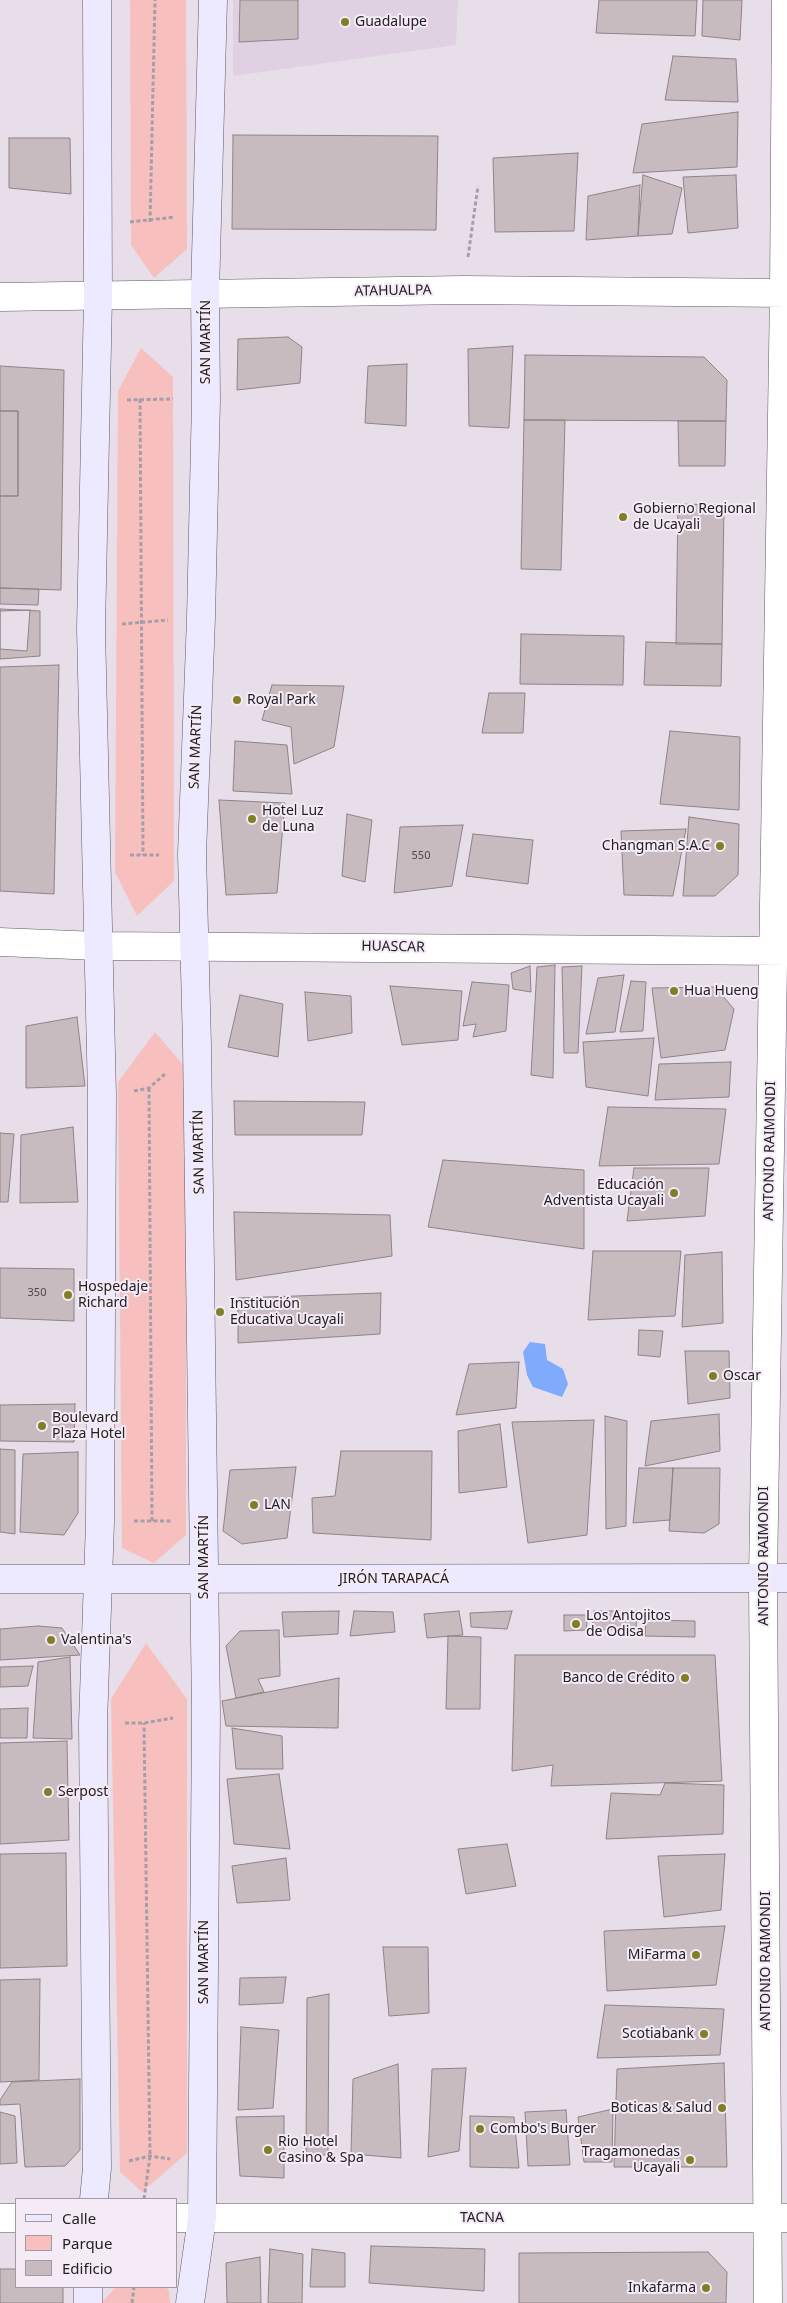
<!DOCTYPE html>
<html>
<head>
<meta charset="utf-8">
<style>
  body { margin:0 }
  #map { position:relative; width:787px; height:2303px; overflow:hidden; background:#e7dee9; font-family:"Noto Sans",sans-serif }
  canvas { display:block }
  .legend { position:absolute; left:15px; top:2198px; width:162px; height:90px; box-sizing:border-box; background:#f4ebf6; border:1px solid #a09aa2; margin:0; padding:6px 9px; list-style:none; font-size:15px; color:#232024 }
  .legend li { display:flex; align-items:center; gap:10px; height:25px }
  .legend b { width:25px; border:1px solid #a09aa2 }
</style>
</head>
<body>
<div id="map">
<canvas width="787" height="2303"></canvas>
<ul class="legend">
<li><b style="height:6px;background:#ede9ff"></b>Calle</li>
<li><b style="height:14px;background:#f7c0bf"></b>Parque</li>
<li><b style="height:14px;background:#c8bbc0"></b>Edificio</li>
</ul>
</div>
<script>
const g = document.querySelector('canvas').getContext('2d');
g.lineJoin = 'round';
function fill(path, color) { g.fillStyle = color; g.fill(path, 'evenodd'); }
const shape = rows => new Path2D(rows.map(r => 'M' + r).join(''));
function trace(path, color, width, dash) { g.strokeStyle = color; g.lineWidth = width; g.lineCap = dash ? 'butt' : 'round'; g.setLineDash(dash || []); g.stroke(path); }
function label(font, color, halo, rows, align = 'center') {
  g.font = font + ' "Noto Sans",sans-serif'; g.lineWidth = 4; g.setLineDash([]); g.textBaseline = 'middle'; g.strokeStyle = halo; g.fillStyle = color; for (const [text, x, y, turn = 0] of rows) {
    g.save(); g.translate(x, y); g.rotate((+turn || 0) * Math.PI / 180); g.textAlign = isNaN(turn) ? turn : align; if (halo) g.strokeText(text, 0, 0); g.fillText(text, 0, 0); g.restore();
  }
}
fill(shape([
  [233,0,458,0,456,45,233,76]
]), '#e0d1e2');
fill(shape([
  [130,0,186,0,187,249,154,278,131,245],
  [141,348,173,377,174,881,137,916,115,872,118,391],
  [155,1032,186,1068,186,1535,154,1563,122,1548,118,1082],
  [146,1643,187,1699,187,2153,142,2192,120,2172,111,1699],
  [116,2287,165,2287,169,2290,170,2303,101,2303]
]), '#f7c0bf');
fill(shape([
  [530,1342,545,1344,547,1360,563,1369,568,1384,562,1397,533,1387,527,1375,523,1352]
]), '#80aafc');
const building = shape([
  [240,0,298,0,298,39,239,42,240,0],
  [599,0,697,0,695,36,596,33,599,0],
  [703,0,742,0,740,40,702,36,703,0],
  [673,56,736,59,738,102,665,100,673,56],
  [738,112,737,167,633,173,642,124,738,112],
  [233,135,438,136,436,230,232,229,233,135],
  [9,138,70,138,71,194,9,188,9,138],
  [578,153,574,231,495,232,493,158,578,153],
  [643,175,682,188,672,234,638,236,643,175],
  [736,175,738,228,688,233,683,177,736,175],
  [640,185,638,236,586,240,588,196,640,185],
  [288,337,302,347,300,383,237,390,238,339,288,337],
  [513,346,509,428,469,426,468,349,513,346],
  [525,355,704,357,727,380,726,421,524,420,525,355],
  [407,364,406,426,365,423,368,366,407,364],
  [0,366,64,370,61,590,0,588,0,496,18,496,18,411,0,411,0,366],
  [0,411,18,411,18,496,0,496,0,411],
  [524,420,565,420,561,570,521,569,524,420],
  [678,421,726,421,725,466,679,466,678,421],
  [678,504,724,505,722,644,676,644,678,504],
  [0,588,39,589,38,605,0,604,0,588],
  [0,609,40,611,40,656,0,659,0,609],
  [30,610,27,651,0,649,0,611,30,610],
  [521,634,624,636,623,685,520,684,521,634],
  [646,642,722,644,721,686,644,685,646,642],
  [59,665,54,894,0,891,0,667,59,665],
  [272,685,344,686,334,747,294,764,291,727,262,720,272,685],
  [489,693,525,693,523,733,482,733,489,693],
  [670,731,740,737,739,810,660,804,670,731],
  [235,741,287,745,292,794,233,791,235,741],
  [219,800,285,803,277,893,226,895,219,800],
  [347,814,372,820,365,882,342,876,347,814],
  [689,817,739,824,738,875,715,896,683,896,689,817],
  [463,825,452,886,394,893,400,827,463,825],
  [686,829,673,896,624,895,621,831,686,829],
  [473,834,533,840,528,884,466,876,473,834],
  [555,965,553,1078,531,1075,537,967,555,965],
  [530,966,531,992,513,989,511,973,530,966],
  [582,966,578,1053,564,1053,562,967,582,966],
  [624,975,615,1032,586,1034,598,978,624,975],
  [631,981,646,982,643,1031,620,1032,631,981],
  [472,982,509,985,506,1031,473,1037,476,1024,463,1026,472,982],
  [390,986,462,991,458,1040,402,1045,390,986],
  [715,987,734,1009,725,1050,661,1058,652,988,715,987],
  [305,992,351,996,352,1033,308,1041,305,992],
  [240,995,283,1004,278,1057,228,1047,240,995],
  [77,1017,85,1086,26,1088,26,1026,77,1017],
  [654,1038,648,1096,586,1087,583,1042,654,1038],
  [731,1062,729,1097,655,1100,659,1064,731,1062],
  [234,1101,365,1102,362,1135,235,1135,234,1101],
  [608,1107,726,1109,719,1164,599,1166,608,1107],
  [73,1127,78,1202,20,1203,21,1135,73,1127],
  [0,1133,14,1134,8,1202,0,1202,0,1133],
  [443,1160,584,1170,584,1249,428,1227,443,1160],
  [634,1168,709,1168,705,1216,627,1221,634,1168],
  [234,1212,390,1215,392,1256,236,1280,234,1212],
  [593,1251,681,1251,675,1316,588,1320,593,1251],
  [722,1252,723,1323,682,1327,685,1255,722,1252],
  [0,1268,74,1269,74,1321,0,1318,0,1268],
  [381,1293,380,1334,238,1343,238,1298,381,1293],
  [639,1330,663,1331,660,1357,638,1355,639,1330],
  [685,1351,729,1351,730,1398,688,1404,685,1351],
  [519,1362,516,1408,456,1415,469,1364,519,1362],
  [75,1404,74,1442,0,1441,0,1405,75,1404],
  [719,1414,720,1451,645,1466,651,1421,719,1414],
  [605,1416,627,1421,626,1526,606,1529,605,1416],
  [594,1420,587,1535,528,1543,512,1422,594,1420],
  [500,1424,507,1487,459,1493,458,1431,500,1424],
  [0,1449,15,1450,15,1534,0,1532,0,1449],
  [341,1451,432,1451,431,1540,313,1533,312,1498,335,1496,341,1451],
  [78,1452,78,1513,64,1535,20,1532,23,1454,78,1452],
  [296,1467,287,1538,242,1544,223,1531,230,1470,296,1467],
  [639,1468,673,1468,670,1520,633,1523,639,1468],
  [673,1468,720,1468,719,1524,704,1533,669,1531,673,1468],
  [339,1611,338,1634,284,1637,282,1612,339,1611],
  [354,1611,393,1612,395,1632,350,1636,354,1611],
  [459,1611,463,1635,427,1638,424,1614,459,1611],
  [512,1611,507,1629,471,1627,470,1613,512,1611],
  [594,1611,637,1611,636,1629,592,1630,594,1611],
  [564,1615,588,1615,586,1630,564,1631,564,1615],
  [646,1620,695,1621,695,1637,645,1636,646,1620],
  [38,1626,62,1628,80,1655,0,1660,0,1629,38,1626],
  [279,1630,280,1676,258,1679,264,1692,236,1698,226,1646,240,1631,279,1630],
  [448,1636,481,1637,480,1709,446,1709,448,1636],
  [515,1655,715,1655,722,1781,551,1786,553,1765,512,1771,515,1655],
  [70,1657,72,1739,33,1738,38,1662,70,1657],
  [33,1666,28,1686,0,1687,0,1667,33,1666],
  [339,1678,338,1728,226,1726,222,1701,339,1678],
  [28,1708,27,1738,0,1738,0,1709,28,1708],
  [232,1728,282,1736,283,1769,236,1769,232,1728],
  [67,1741,69,1840,0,1844,0,1743,67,1741],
  [279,1774,290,1849,234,1844,227,1779,279,1774],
  [665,1783,724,1785,723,1834,606,1839,611,1793,660,1795,665,1783],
  [507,1844,516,1886,466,1894,458,1849,507,1844],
  [66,1853,67,1966,0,1968,0,1854,66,1853],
  [725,1854,721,1910,664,1917,658,1856,725,1854],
  [286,1858,290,1900,237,1903,232,1866,286,1858],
  [725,1926,716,1985,607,1991,604,1931,725,1926],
  [383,1947,428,1947,429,2013,389,2016,383,1947],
  [286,1977,283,2003,239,2005,240,1978,286,1977],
  [40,1979,39,2080,0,2082,0,1980,40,1979],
  [329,1994,328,2155,306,2154,307,1998,329,1994],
  [605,2005,724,2009,720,2055,597,2058,605,2005],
  [241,2027,279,2030,273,2108,238,2110,241,2027],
  [724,2063,727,2167,614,2167,617,2069,724,2063],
  [398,2064,401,2158,351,2154,353,2079,398,2064],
  [466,2068,459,2151,428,2157,432,2069,466,2068],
  [80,2079,80,2150,65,2166,25,2167,20,2104,0,2105,0,2100,12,2082,80,2079],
  [613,2109,612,2162,584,2162,578,2117,613,2109],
  [566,2110,570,2165,528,2166,525,2112,566,2110],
  [0,2112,15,2116,17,2163,0,2164,0,2112],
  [284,2116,284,2178,240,2176,236,2117,284,2116],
  [470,2116,514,2117,519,2168,470,2167,470,2116],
  [371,2246,485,2249,484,2291,369,2283,371,2246],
  [270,2249,303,2254,302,2303,268,2303,270,2249],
  [312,2249,345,2253,345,2287,310,2287,312,2249],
  [708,2252,727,2272,726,2303,519,2303,519,2253,708,2252],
  [260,2257,261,2303,227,2303,226,2263,260,2257],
  [0,2269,16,2269,16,2287,63,2287,63,2303,0,2303,0,2269]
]);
fill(building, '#c8bbc0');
trace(building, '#8f8388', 1);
const street = shape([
  [0,297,464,290,787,293],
  [0,942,98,946,787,951],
  [0,2218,16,2218],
  [176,2218,786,2218],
  [768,2303,763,1577,784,293,786,0]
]);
const secondary = shape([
  [0,1579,787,1578],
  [94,2199,97,2168,93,1723,100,1522,102,1096,91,629,98,297,97,0],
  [88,2303,88,2287],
  [190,2303,202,2218,206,1713,197,1045,192,854,201,618,206,400,205,293,213,0]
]);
trace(street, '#605962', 29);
trace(secondary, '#605962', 29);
trace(shape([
  [130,222,175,217],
  [150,222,155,0],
  [468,257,478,186],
  [140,399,143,855],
  [127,400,173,399],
  [122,624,168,620],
  [130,855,159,855],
  [149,1088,152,1521],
  [134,1091,149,1088,165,1074],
  [134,1521,172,1521],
  [125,1723,144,1723,173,1718],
  [129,2161,150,2156,170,2159],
  [144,2199,150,2156,144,1723],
  [132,2303,134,2287]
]), '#a59ea7', 3, [4, 2.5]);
trace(street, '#fff', 28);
trace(secondary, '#ede9ff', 28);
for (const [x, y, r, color] of [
  [345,22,5,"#817e26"],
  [623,517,5,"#817e26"],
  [237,700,5,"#817e26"],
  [252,819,5,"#817e26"],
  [720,846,5,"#817e26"],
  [674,991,5,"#817e26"],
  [674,1193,5,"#817e26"],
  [68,1295,5,"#817e26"],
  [220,1312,5,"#817e26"],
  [713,1376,5,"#817e26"],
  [42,1426,5,"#817e26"],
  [254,1505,5,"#817e26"],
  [576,1624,5,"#817e26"],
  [51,1640,5,"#817e26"],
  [685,1678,5,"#817e26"],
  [48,1792,5,"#817e26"],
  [696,1955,5,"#817e26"],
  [704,2034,5,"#817e26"],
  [722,2108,5,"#817e26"],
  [480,2129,5,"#817e26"],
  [268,2150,5,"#817e26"],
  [690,2160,5,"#817e26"],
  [706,2288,5,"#817e26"]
]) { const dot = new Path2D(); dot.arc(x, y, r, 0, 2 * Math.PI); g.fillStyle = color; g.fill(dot); trace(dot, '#f4ebf6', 2); }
label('11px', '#4c474b', null, [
  ["550",421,856],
  ["350",37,1293]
]);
label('14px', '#232024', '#f4ebf6', [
  ["Guadalupe",355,22],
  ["Gobierno Regional",633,509],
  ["de Ucayali",633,525],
  ["Royal Park",247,700],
  ["Hotel Luz",262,811],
  ["de Luna",262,827],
  ["Changman S.A.C",710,846,"right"],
  ["Hua Hueng",684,991],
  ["Educación",664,1185,"right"],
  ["Adventista Ucayali",664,1201,"right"],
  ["Hospedaje",78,1287],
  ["Richard",78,1303],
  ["Institución",230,1304],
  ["Educativa Ucayali",230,1320],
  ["Oscar",723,1376],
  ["Boulevard",52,1418],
  ["Plaza Hotel",52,1434],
  ["LAN",264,1505],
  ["Los Antojitos",586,1616],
  ["de Odisa",586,1632],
  ["Valentina's",61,1640],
  ["Banco de Crédito",675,1678,"right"],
  ["Serpost",58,1792],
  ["MiFarma",686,1955,"right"],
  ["Scotiabank",694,2034,"right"],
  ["Boticas & Salud",712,2108,"right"],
  ["Combo's Burger",490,2129],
  ["Rio Hotel",278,2142],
  ["Casino & Spa",278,2158],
  ["Tragamonedas",680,2152,"right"],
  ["Ucayali",680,2168,"right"],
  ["Inkafarma",696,2288,"right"]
], 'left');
label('14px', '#232024', '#f4ebf6', [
  ["ATAHUALPA",393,291,-1],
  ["SAN MARTÍN",206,342,-90],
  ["SAN MARTÍN",196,747,-88],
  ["HUASCAR",393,947,1],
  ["ANTONIO RAIMONDI",770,1151,-89],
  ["SAN MARTÍN",199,1152,-91],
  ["ANTONIO RAIMONDI",764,1556,-90],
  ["SAN MARTÍN",204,1557,-90],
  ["JIRÓN TARAPACÁ",394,1579],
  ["ANTONIO RAIMONDI",766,1961,-90],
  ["SAN MARTÍN",204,1962,-90],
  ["TACNA",482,2218]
]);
</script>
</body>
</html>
